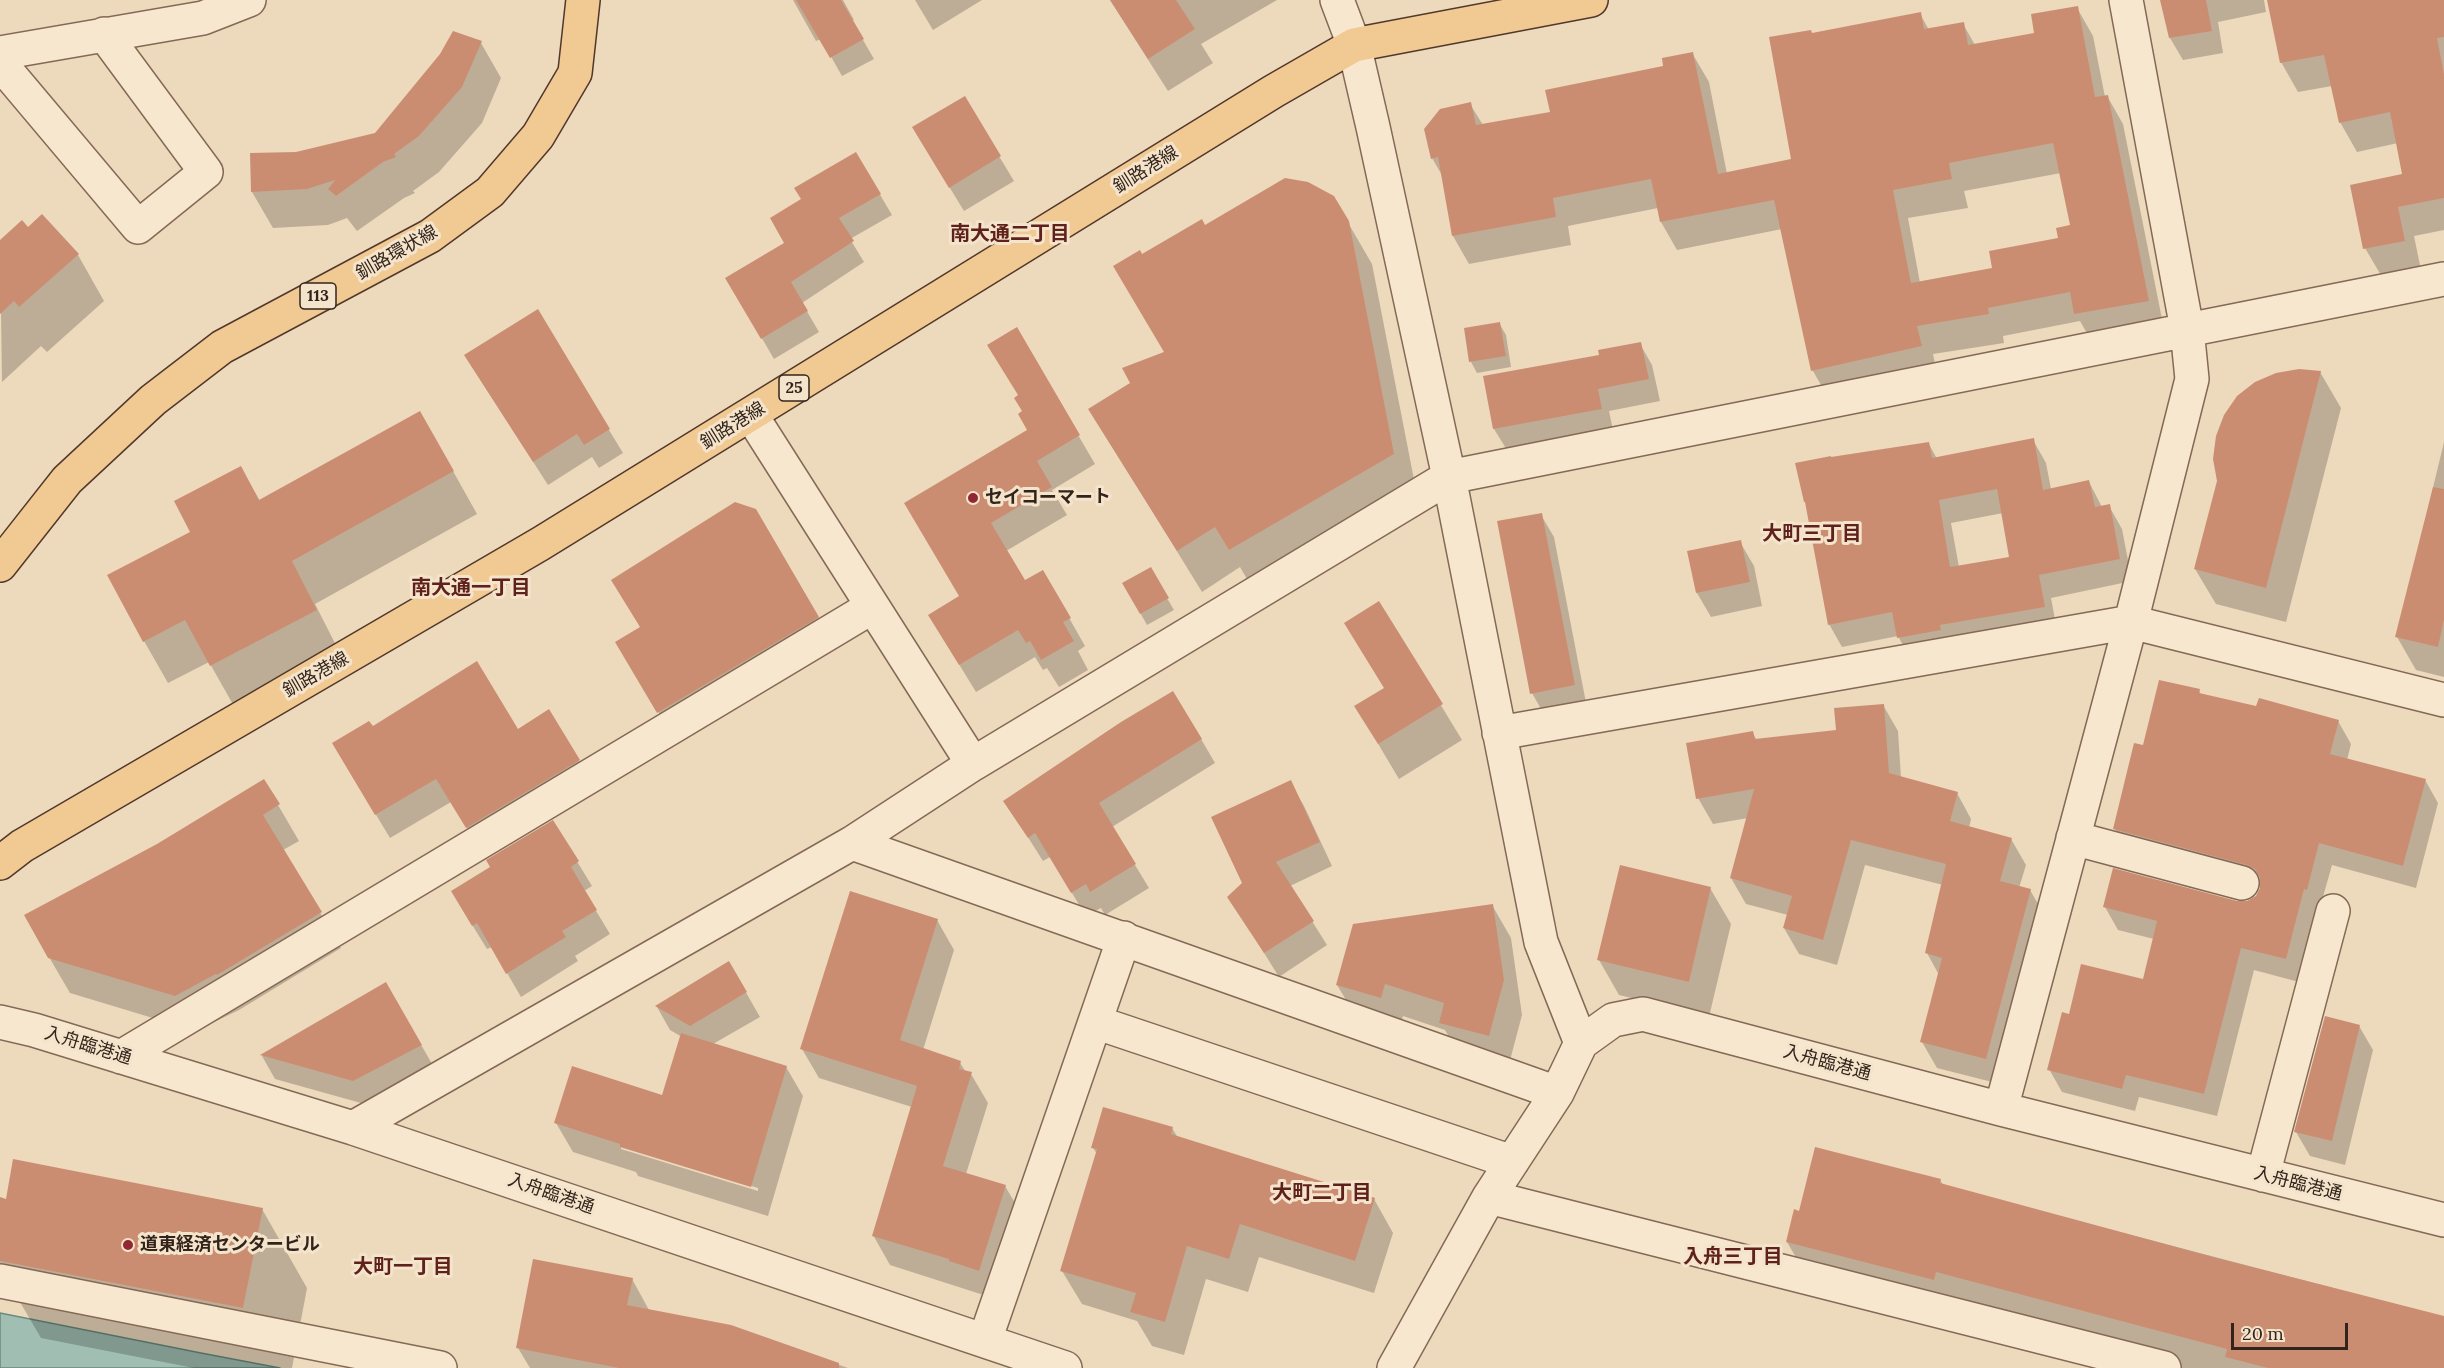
<!DOCTYPE html>
<html>
<head>
<meta charset="utf-8">
<style>
  body { margin:0 }
  #map { position:relative; width:2444px; height:1368px; overflow:hidden; background:#edd9bc; font-family:Lora,serif }
  canvas { display:block }
  .scale { position:absolute; left:2231px; top:1323px; width:117px; height:27px; box-sizing:border-box; border:3px solid #33241b; border-top:0; padding-left:8px; font-size:18px; line-height:21px; white-space:nowrap; color:#33241b; -webkit-text-stroke:4px #f4e4cc; paint-order:stroke }
</style>
</head>
<body>
<div id="map">
<canvas width="2444" height="1368"></canvas>
<div class="scale">20 m</div>
</div>
<script>
const g = document.querySelector('canvas').getContext('2d');
g.lineJoin = 'round';
function fill(path, color) { g.fillStyle = color; g.fill(path, 'evenodd'); }
const shape = rows => new Path2D(rows.map(r => 'M' + r).join(''));
function trace(path, color, width, dash) { g.strokeStyle = color; g.lineWidth = width; g.lineCap = dash ? 'butt' : 'round'; g.setLineDash(dash || []); g.stroke(path); }
function label(font, color, halo, rows, align = 'center') {
  g.font = font + ' Lora,"Noto Sans JP",serif'; g.lineWidth = 6; g.setLineDash([]); g.textBaseline = 'middle'; g.strokeStyle = halo; g.fillStyle = color; for (const [text, x, y, turn = 0] of rows) {
    g.save(); g.translate(x, y); g.rotate((+turn || 0) * Math.PI / 180); g.textAlign = isNaN(turn) ? turn : align; if (halo) g.strokeText(text, 0, 0); g.fillText(text, 0, 0); g.restore();
  }
}
const water = shape([
  [0,1313,201,1353,280,1368,0,1368,0,1313]
]);
fill(water, '#a0beb2');
trace(water, '#688b7e', 1.5);
fill(shape([
  [793,0,843,0,854,20,852,21,874,59,842,76,821,39,816,41],
  [915,0,982,0,933,30],
  [1110,0,1277,0,1201,44,1213,63,1168,91],
  [2162,0,2264,0,2266,12,2218,22,2223,53,2183,60,2170,38],
  [2269,0,2444,0,2444,230,2414,236,2421,270,2382,277,2365,248,2404,175,2398,143,2357,152,2340,122,2332,86,2298,92,2281,62],
  [2077,8,2093,36,2105,97,2107,96,2123,124,2164,329,2092,342,2080,321,2003,336,2004,343,1933,354,1937,374,1829,399,1813,371,1782,229,1677,250,1661,222,1658,208,1568,226,1571,245,1469,264,1453,236,1443,177,1432,158,1470,104,1483,125,1551,113,1665,67,1692,53,1709,82,1727,174,1793,161,1812,34,1920,14,1929,30,1963,24,1975,45,2036,34],
  [2061,173,2072,226,2060,239,1994,269,1920,283,1908,218,1968,208,1964,191],
  [481,43,501,78,482,123,439,172,413,191,415,193,404,198,357,231,347,218,328,225,273,228,252,192,252,155,296,154,376,134],
  [964,98,1014,181,964,211,928,152],
  [856,154,892,215,850,239,864,262,802,303,819,332,774,359,727,278,786,243,803,200],
  [1333,197,1372,264,1417,495,1254,591,1240,567,1202,592,1090,410,1132,383,1165,353,1141,256,1204,227],
  [42,216,78,255,104,301,47,352,41,346,2,382,0,242,28,229],
  [1499,323,1506,335,1511,367,1477,373,1471,362],
  [1016,329,1095,464,1052,490,1067,515,1006,551,1024,582,1043,572,1085,646,1078,651,1088,670,1059,687,1047,668,1043,670,1035,657,976,692,946,643,961,597,922,532,1029,431,1019,396],
  [1640,344,1652,365,1660,401,1609,411,1613,430,1507,450,1494,429,1484,377,1600,356],
  [2320,372,2341,408,2286,622,2216,604,2195,569,2218,482],
  [480,379,609,430,623,453,599,468,592,457,548,485],
  [2033,440,2046,463,2051,489,2089,482,2102,507,2109,506,2122,529,2132,581,2051,598,2057,630,1911,660,1898,636,1842,647,1829,624,1929,444,1937,459],
  [2003,513,2011,558,1959,567,1951,523],
  [2444,442,2444,677,2416,670,2397,637],
  [444,455,477,514,315,604,340,653,235,708,209,662,168,683,144,641,192,532,241,468,260,501],
  [1541,515,1554,537,1587,708,1545,716,1532,693],
  [1740,542,1754,566,1762,606,1711,617,1697,593],
  [1150,569,1174,610,1147,625,1124,584],
  [1379,603,1462,740,1399,779,1377,742,1385,689],
  [818,617,832,641,673,736,631,667],
  [2199,690,2201,695,2257,708,2338,721,2351,744,2347,760,2425,780,2438,803,2416,888,2332,865,2299,982,2254,970,2217,1116,2139,1097,2135,1111,2062,1092,2049,1069,2070,1016,2144,981,2154,939,2118,930,2105,907,2248,902,2257,897,2262,888,2128,852,2115,829,2144,747],
  [1883,705,1898,731,1901,778,1957,793,1971,819,1969,828,2011,839,2026,865,2019,888,2030,890,2045,916,2000,1084,1937,1068,1922,1042,1939,975,1927,953,1943,885,1865,865,1837,965,1799,954,1784,928,1788,915,1746,904,1731,878,1748,818,1713,824,1698,798,1752,733,1757,740,1837,731],
  [549,711,593,785,481,851,451,802,390,838,348,768,372,729,517,731],
  [1201,739,1215,763,1112,827,1149,888,1105,915,1101,908,1086,916,1050,857,1043,861,1005,801],
  [264,781,299,841,283,850,341,948,239,1010,196,1031,70,993,49,957,158,845],
  [1290,782,1304,806,1332,866,1290,886,1327,945,1279,977,1233,903],
  [553,822,592,886,584,891,610,934,575,956,578,961,521,997,492,947,487,949,466,915,492,868],
  [1710,888,1731,924,1709,1017,1619,995,1599,960],
  [1492,905,1511,938,1522,1015,1508,1068,1460,1056,1445,1030,1403,1016,1399,1030,1357,1018,1337,985],
  [937,920,954,950,923,1050,960,1063,966,1072,971,1074,988,1103,966,1174,1005,1186,1022,1215,996,1299,890,1265,873,1235,912,1107,819,1078,802,1049],
  [729,963,760,1017,713,1044,786,1067,803,1096,768,1216,638,1176,636,1172,573,1152,556,1123,663,1096,682,1037,670,1030,657,1007],
  [621,1146,758,1188,758,1191,621,1149],
  [386,984,435,1069,368,1105,275,1079,262,1056],
  [2359,1026,2373,1050,2345,1165,2310,1156,2296,1132],
  [1172,1128,1178,1138,1374,1199,1393,1233,1374,1293,1259,1257,1248,1292,1206,1279,1184,1355,1152,1346,1137,1321,1082,1304,1062,1271,1097,1154,1093,1148],
  [1940,1180,1944,1186,2444,1317,2444,1368,2163,1368,1812,1285,1787,1242,1800,1213],
  [262,1209,307,1288,292,1368,194,1368,41,1338,0,1268,0,1235],
  [632,1279,649,1310,734,1327,848,1368,530,1368,518,1348]
]), '#0003');
fill(shape([
  [796,0,841,0,864,39,830,58],
  [1110,0,1176,0,1195,29,1148,59],
  [2160,0,2206,0,2212,31,2169,38],
  [2267,0,2444,0,2444,37,2437,38,2444,74,2444,198,2398,207,2405,241,2363,249,2350,185,2402,174,2390,112,2339,123,2324,55,2280,63],
  [2078,6,2095,97,2108,95,2149,301,2074,314,2070,292,1988,308,1989,314,1917,326,1922,346,1811,371,1774,200,1660,222,1651,179,1553,198,1556,217,1452,236,1438,157,1431,159,1424,129,1440,109,1471,102,1476,125,1550,112,1545,90,1663,66,1662,58,1693,52,1718,174,1791,159,1769,37,1811,30,1812,33,1921,12,1924,29,1964,22,1968,45,2034,33,2031,14],
  [2053,143,2070,225,2056,228,2058,238,1989,251,1992,268,1911,283,1893,190,1952,179,1949,163],
  [453,31,482,41,462,87,419,136,394,154,396,157,383,162,336,196,328,189,335,180,307,189,251,192,250,153,296,152,375,133,440,54],
  [965,96,1001,156,949,188,912,127],
  [856,152,881,194,839,218,854,241,791,282,808,311,761,339,725,278,784,243,770,218,801,199,794,188],
  [1285,178,1308,182,1334,196,1349,221,1394,454,1229,550,1215,527,1177,551,1088,409,1130,383,1122,368,1164,352,1113,266,1140,250,1142,254,1202,219,1205,225],
  [42,214,79,254,19,307,14,301,0,314,0,240,22,220,28,227],
  [538,309,610,429,584,445,577,434,533,462,464,355],
  [1500,322,1506,356,1469,362,1464,328],
  [1017,327,1080,435,1037,461,1052,487,991,523,1025,580,1043,570,1071,618,1063,622,1074,641,1041,660,1030,641,1026,643,1018,630,959,665,928,615,959,596,904,503,1027,430,1018,414,1022,411,1014,398,1018,395,987,345],
  [1641,342,1649,379,1598,389,1602,409,1493,429,1483,376,1599,355,1598,350],
  [2299,369,2321,371,2266,588,2194,569,2217,481,2213,459,2216,436,2224,415,2237,396,2255,382,2276,373],
  [420,411,454,471,292,561,317,610,210,666,185,620,143,642,107,575,190,532,174,501,241,466,259,500],
  [2034,438,2043,490,2089,480,2095,507,2110,504,2120,559,2039,575,2045,607,1940,625,1941,630,1897,638,1892,612,1828,625,1805,502,1804,502,1795,463,1831,456,1831,457,1929,442,1932,458],
  [1997,489,2009,557,1950,567,1939,500],
  [2433,487,2444,489,2444,620,2438,647,2395,637],
  [735,502,756,509,819,617,657,713,615,642,640,627,611,580],
  [1542,513,1575,685,1530,694,1497,521],
  [1741,540,1750,582,1696,593,1687,551],
  [1151,567,1169,598,1140,614,1122,583],
  [1379,601,1443,704,1378,744,1354,706,1384,688,1344,623],
  [477,661,518,729,549,709,580,760,466,828,436,779,375,815,332,743,369,721,373,726],
  [2159,680,2200,689,2199,693,2256,706,2259,698,2339,720,2330,754,2426,779,2403,866,2319,843,2307,890,2304,889,2286,959,2241,948,2204,1094,2126,1075,2122,1089,2047,1070,2062,1012,2069,1014,2081,964,2143,979,2157,921,2103,907,2113,868,2237,901,2247,901,2256,896,2260,888,2260,878,2255,869,2247,865,2113,829,2134,743,2143,745],
  [1173,691,1202,739,1099,803,1136,864,1090,892,1086,884,1071,893,1035,833,1028,838,1003,801,1121,722],
  [1884,704,1889,773,1958,792,1950,821,2012,838,2000,881,2031,889,1986,1059,1920,1042,1942,958,1925,953,1946,864,1851,840,1823,940,1783,928,1792,896,1730,878,1754,789,1696,799,1686,743,1753,731,1755,739,1836,730,1834,708],
  [264,779,280,804,263,815,322,912,217,975,216,974,175,996,48,958,24,915,157,844],
  [1291,780,1320,842,1276,862,1314,921,1264,953,1227,897,1242,883,1211,817],
  [553,820,579,861,571,867,597,910,562,931,566,937,506,974,477,923,472,926,451,891,490,867,486,860],
  [1620,865,1711,887,1689,982,1597,960],
  [850,891,938,919,900,1040,961,1061,959,1069,972,1072,943,1166,1006,1185,979,1271,949,1261,949,1259,872,1236,917,1086,800,1049],
  [1493,904,1504,980,1489,1036,1439,1023,1444,1003,1385,984,1381,998,1336,985,1353,924],
  [729,961,747,992,690,1026,655,1006],
  [386,982,422,1045,353,1081,260,1055],
  [2325,1016,2360,1025,2332,1141,2294,1132],
  [681,1033,787,1066,751,1187,620,1147,620,1144,554,1123,572,1066,662,1095],
  [1103,1107,1173,1127,1171,1134,1375,1198,1355,1261,1240,1224,1229,1259,1187,1246,1165,1322,1130,1312,1136,1293,1060,1271,1097,1149,1091,1148],
  [1815,1147,1941,1179,1940,1183,2217,1258,2444,1316,2444,1368,2268,1368,2225,1357,2227,1349,1936,1272,1934,1280,1786,1242,1794,1209,1799,1211],
  [13,1159,263,1208,243,1308,0,1261,0,1197,6,1199],
  [533,1259,633,1278,627,1305,731,1325,839,1363,839,1368,619,1368,516,1348]
]), '#cb8d72');
const minor = shape([
  [1337,0,1354,45,1373,127,1449,477,1541,942,1581,1043],
  [0,53,203,18,249,0],
  [0,63,138,227,206,172,104,34],
  [751,415,973,764],
  [1499,733,2131,622,2444,700],
  [2073,838,2242,883],
  [852,843,1557,1093],
  [0,1022,34,1030,353,1128,1065,1368],
  [1095,1022,1512,1162],
  [121,1057,872,607],
  [2001,1109,2131,622,2192,379,2187,329,2126,0],
  [353,1128,852,843,973,764,1449,477,2444,279],
  [2263,1175,2333,911],
  [1489,1197,2164,1368],
  [0,1281,440,1368],
  [985,1340,1124,938],
  [1394,1368,1489,1197,1557,1093,1581,1043,1613,1020,1643,1014,2001,1109,2444,1220]
]);
const major = shape([
  [0,565,67,480,153,400,222,347,430,236,490,192,538,136,575,73,583,0],
  [0,863,22,846,540,544,1274,91,1354,45,1591,0]
]);
trace(minor, '#846956', 36);
trace(major, '#51382b', 36);
trace(minor, '#f8e7cf', 33);
trace(major, '#f1c993', 33);
for (const [x, y, r, color] of [
  [973,498,6,"#922734"],
  [128,1245,6,"#922734"]
]) { const dot = new Path2D(); dot.arc(x, y, r, 0, 2 * Math.PI); g.fillStyle = color; g.fill(dot); trace(dot, '#f4e4cc', 2); }
for (const [x, y, w] of [
  [318,296,36],
  [794,388,30]
]) { const box = new Path2D(); box.roundRect(x - w / 2, y - 13, w, 26, 4.5); g.fillStyle = '#f4e4cc'; g.fill(box); trace(box, '#33241b', 1.5); }
label('bold 16px', '#33241b', null, [
  ["113",318,296],
  ["25",794,388]
]);
label('18px', '#33241b', '#f4e4cc', [
  ["釧路港線",1146,170,-32],
  ["釧路環状線",397,253,-30],
  ["釧路港線",733,426,-32],
  ["釧路港線",316,675,-30],
  ["入舟臨港通",88,1046,17],
  ["入舟臨港通",1827,1063,15],
  ["入舟臨港通",2298,1184,14],
  ["入舟臨港通",551,1194,19]
]);
label('bold 18px', '#33241b', '#f4e4cc', [
  ["セイコーマート",985,498],
  ["道東経済センタービル",140,1245]
], 'left');
label('bold 20px', '#5f211b', '#f4e4cc', [
  ["南大通二丁目",1010,234],
  ["大町三丁目",1812,534],
  ["南大通一丁目",471,588],
  ["大町二丁目",1322,1193],
  ["入舟三丁目",1733,1257],
  ["大町一丁目",403,1267]
]);
</script>
</body>
</html>
